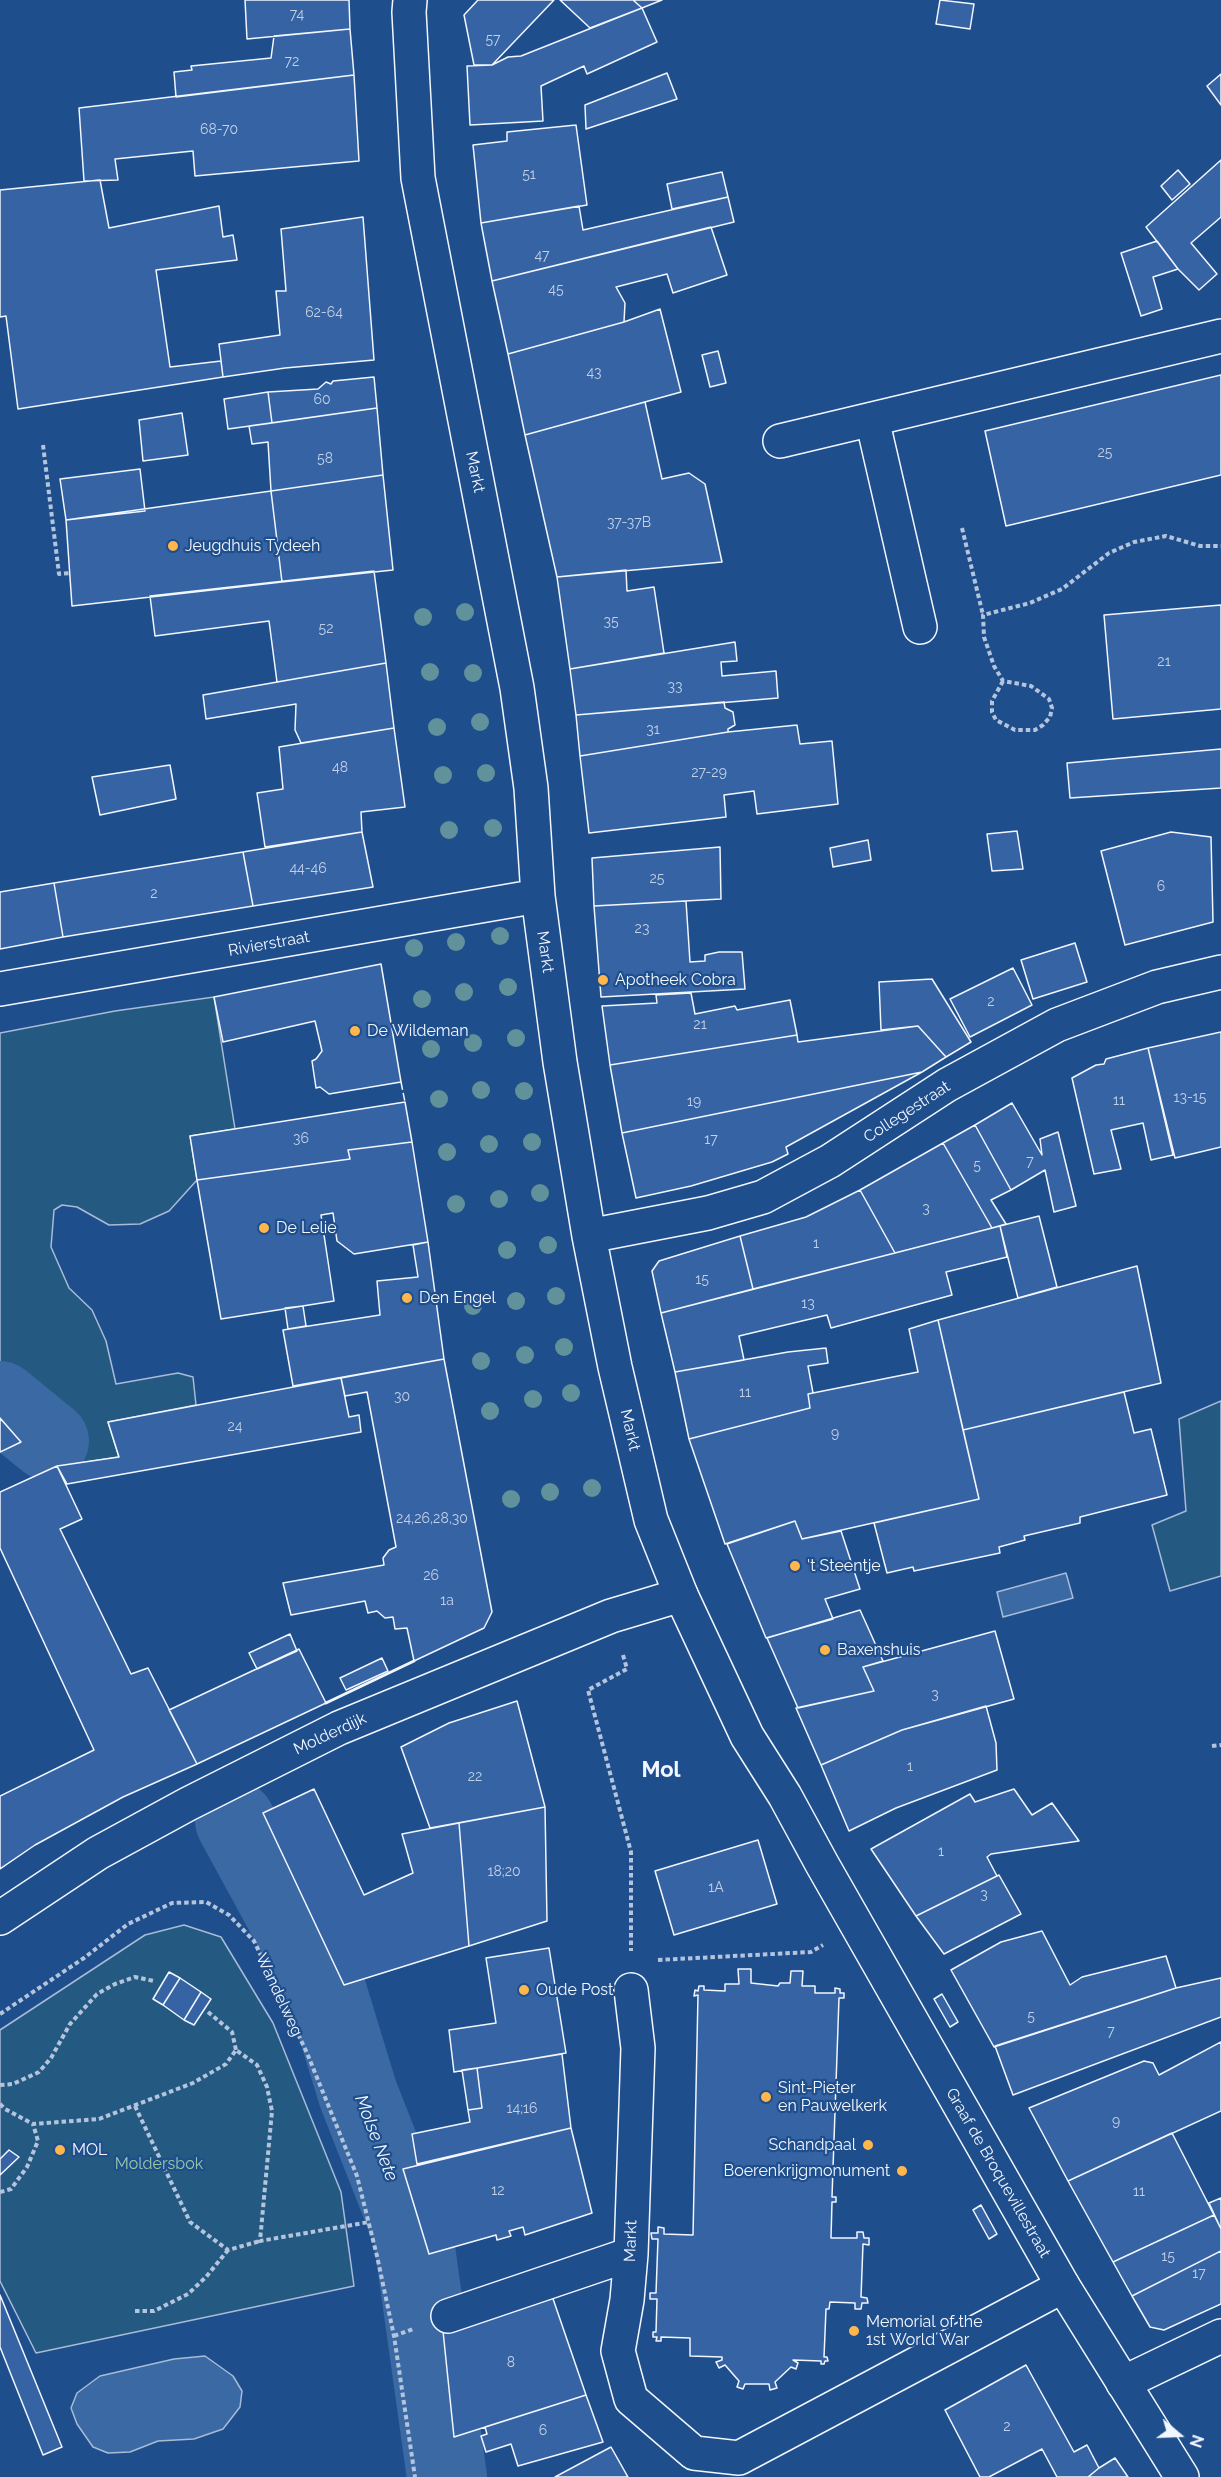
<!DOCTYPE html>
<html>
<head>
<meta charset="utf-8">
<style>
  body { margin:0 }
  #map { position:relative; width:1221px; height:2477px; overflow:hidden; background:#1f4e8c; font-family:Raleway,sans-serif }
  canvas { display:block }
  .north { position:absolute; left:1149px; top:2405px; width:60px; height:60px; -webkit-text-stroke:4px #1f4e8c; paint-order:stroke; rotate:109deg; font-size:16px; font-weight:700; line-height:24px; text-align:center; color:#f2f6ff }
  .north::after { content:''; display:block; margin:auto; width:21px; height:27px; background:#f2f6ff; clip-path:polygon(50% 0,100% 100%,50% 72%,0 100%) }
</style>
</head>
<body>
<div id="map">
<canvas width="1221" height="2477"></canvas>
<div class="north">N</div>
</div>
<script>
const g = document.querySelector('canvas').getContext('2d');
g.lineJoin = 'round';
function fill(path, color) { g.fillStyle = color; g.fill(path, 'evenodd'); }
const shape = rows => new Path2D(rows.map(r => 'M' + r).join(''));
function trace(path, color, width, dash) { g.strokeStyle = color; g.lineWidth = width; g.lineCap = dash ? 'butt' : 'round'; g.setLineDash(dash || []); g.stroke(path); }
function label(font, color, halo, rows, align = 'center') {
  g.font = font + ' Raleway,sans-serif'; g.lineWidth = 4.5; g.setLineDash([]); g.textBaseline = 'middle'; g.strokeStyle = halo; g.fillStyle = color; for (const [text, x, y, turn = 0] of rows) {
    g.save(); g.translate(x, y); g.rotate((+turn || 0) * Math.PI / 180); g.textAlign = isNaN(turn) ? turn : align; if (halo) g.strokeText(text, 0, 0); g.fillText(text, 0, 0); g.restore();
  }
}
const green = shape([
  [214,997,235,1129,190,1136,197,1180,169,1211,140,1224,109,1225,77,1207,62,1205,54,1210,51,1247,69,1288,92,1310,106,1341,116,1384,178,1373,193,1377,196,1405,108,1422,119,1457,73,1464,51,1424,0,1384,0,1033,115,1011,214,997],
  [1221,1401,1221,1576,1170,1591,1152,1525,1186,1511,1179,1419,1221,1401],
  [184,1925,221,1937,273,2023,341,2192,354,2286,36,2353,0,2281,0,2030,145,1935,184,1925]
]);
fill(green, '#245a82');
trace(green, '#a8bbd7', 1.5);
const water = shape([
  [1066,1573,1073,1598,1003,1617,997,1592,1066,1573],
  [205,2356,233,2376,242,2391,240,2407,223,2429,194,2439,158,2441,130,2452,108,2453,93,2447,77,2424,71,2408,77,2393,100,2376,174,2359,205,2356]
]);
fill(water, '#3b69a3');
trace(water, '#a8bbd7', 1.5);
trace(shape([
  [0,1401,49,1441],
  [235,1821,325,1986,358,2094,413,2234,447,2477]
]), '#3b69a3', 80);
const building = shape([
  [245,0,349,0,350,29,247,39,245,0],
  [478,0,554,0,492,65,474,65,464,15,478,0],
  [560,0,633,0,642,8,590,28,560,0],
  [633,0,662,0,642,8,633,0],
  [940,0,974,4,970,29,936,24,940,0],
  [642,8,657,42,587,74,584,66,541,86,543,121,470,125,467,66,492,65,508,57,521,56,642,8],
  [350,29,354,75,176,97,174,72,192,70,191,66,271,58,274,36,350,29],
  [667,73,677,99,586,129,585,105,667,73],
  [1221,74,1221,105,1207,86,1221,74],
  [354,75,359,161,195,176,193,151,115,159,118,180,84,181,79,108,354,75],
  [576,125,587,205,481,223,473,145,507,141,507,132,576,125],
  [1221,160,1221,217,1191,243,1217,274,1199,290,1178,269,1146,227,1221,160],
  [1178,170,1190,184,1172,200,1161,186,1178,170],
  [722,172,728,197,672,209,667,184,722,172],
  [100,180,109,228,219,206,223,237,233,235,237,260,156,270,170,367,221,361,223,377,18,409,6,316,0,317,0,190,100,180],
  [728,197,734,222,492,281,481,223,579,206,583,230,728,197],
  [363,217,374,360,285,368,223,377,219,344,280,335,276,291,286,291,281,229,363,217],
  [711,227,727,275,673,293,667,274,616,287,625,303,624,322,508,354,492,281,711,227],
  [1157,241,1178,269,1153,277,1162,309,1141,316,1121,253,1157,241],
  [660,309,681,392,525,435,508,354,624,322,660,309],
  [718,351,726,383,710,387,702,355,718,351],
  [1221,375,1221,475,1006,526,985,431,1221,375],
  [374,377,377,408,272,423,268,392,318,389,326,382,331,384,333,381,374,377],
  [268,392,272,423,228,429,224,399,268,392],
  [645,402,662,479,689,473,705,484,722,562,557,577,525,435,645,402],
  [377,408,383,475,271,491,268,442,252,444,249,426,377,408],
  [182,413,188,455,143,461,139,420,182,413],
  [140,469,145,511,66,520,60,479,140,469],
  [383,475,393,570,282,582,271,491,383,475],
  [271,491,282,582,72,606,66,520,271,491],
  [626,570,627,591,654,587,664,653,570,669,557,577,626,570],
  [374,571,386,663,277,682,269,621,155,636,150,596,374,571],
  [1221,605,1221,709,1113,719,1104,615,1221,605],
  [735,642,737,661,721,662,722,676,776,671,778,698,576,715,570,669,735,642],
  [386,663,394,728,301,743,295,730,296,704,206,719,203,695,386,663],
  [724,702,725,708,733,712,735,725,728,729,728,732,580,756,576,715,724,702],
  [797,725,800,744,832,741,838,804,757,814,754,791,724,795,726,817,589,833,580,756,728,732,797,725],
  [394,728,405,807,361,812,362,832,265,847,257,793,283,789,279,747,394,728],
  [1221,749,1221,788,1070,798,1067,763,1221,749],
  [170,765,176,799,100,815,92,777,170,765],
  [1017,831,1023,869,992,871,987,834,1017,831],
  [362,832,373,887,253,906,243,852,362,832],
  [1171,832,1211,837,1213,922,1125,945,1101,851,1171,832],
  [868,840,871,860,833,867,830,848,868,840],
  [720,847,721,899,594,906,592,858,720,847],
  [243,852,253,906,63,937,54,883,243,852],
  [54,883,63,937,0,949,0,892,54,883],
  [686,901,690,962,705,961,705,955,719,952,742,952,745,989,601,997,594,906,686,901],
  [1075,943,1087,982,1033,999,1021,960,1075,943],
  [381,964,401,1082,329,1094,320,1087,316,1088,312,1061,316,1059,322,1051,315,1021,223,1042,214,997,381,964],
  [1013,968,1032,1005,970,1037,950,999,1013,968],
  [932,979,971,1042,946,1057,918,1026,881,1030,879,982,932,979],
  [691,993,695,1014,735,1006,737,1010,790,1000,797,1035,610,1065,602,1006,657,1003,656,995,691,993],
  [918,1026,946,1057,922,1072,622,1133,610,1065,797,1035,798,1042,918,1026],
  [1221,1032,1221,1147,1175,1158,1148,1048,1221,1032],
  [1148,1048,1173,1155,1151,1160,1143,1123,1111,1130,1121,1169,1094,1174,1072,1078,1096,1065,1104,1064,1106,1059,1148,1048],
  [922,1072,786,1147,788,1154,772,1162,691,1186,636,1198,622,1133,922,1072],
  [405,1102,412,1142,348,1150,350,1159,197,1180,190,1136,405,1102],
  [1012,1103,1042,1155,1040,1139,1058,1132,1076,1206,1054,1212,1045,1170,1011,1190,975,1125,1012,1103],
  [975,1125,1011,1190,991,1200,1006,1224,992,1228,943,1143,975,1125],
  [412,1142,428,1242,354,1254,337,1241,333,1213,321,1215,334,1301,221,1319,197,1180,350,1159,348,1150,412,1142],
  [943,1143,992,1228,895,1253,860,1190,943,1143],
  [860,1190,895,1253,753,1289,740,1236,806,1217,860,1190],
  [1039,1216,1057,1287,1018,1298,1000,1226,1039,1216],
  [1000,1226,1007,1257,946,1272,952,1295,831,1328,827,1315,739,1336,744,1360,675,1372,661,1313,1000,1226],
  [740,1236,753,1289,661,1313,652,1271,659,1261,740,1236],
  [428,1242,444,1359,293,1386,283,1330,380,1315,377,1281,418,1277,413,1245,428,1242],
  [1137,1266,1161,1383,963,1430,938,1320,1137,1266],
  [303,1306,306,1326,288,1329,285,1308,303,1306],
  [938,1320,979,1499,802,1539,795,1521,725,1544,689,1439,810,1408,808,1394,918,1372,909,1329,938,1320],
  [826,1348,828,1363,808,1366,813,1393,808,1394,810,1408,689,1439,675,1372,788,1352,826,1348],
  [444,1359,492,1612,484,1628,414,1661,407,1628,395,1629,393,1617,385,1618,377,1611,368,1613,365,1601,291,1615,283,1583,384,1565,383,1558,389,1550,396,1547,367,1392,345,1396,341,1378,444,1359],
  [341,1378,349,1417,359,1415,361,1432,67,1484,57,1466,119,1457,108,1422,341,1378],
  [1124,1392,1134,1433,1151,1429,1167,1495,1080,1517,1080,1523,1024,1536,1025,1540,999,1547,1000,1553,914,1571,913,1567,887,1573,874,1523,979,1499,963,1430,1124,1392],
  [0,1418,21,1442,0,1452,0,1418],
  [57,1466,82,1519,60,1529,131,1674,148,1668,197,1764,123,1797,35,1845,0,1869,0,1796,94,1750,0,1548,0,1492,57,1466],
  [795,1521,802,1539,841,1531,860,1589,825,1599,833,1619,766,1638,727,1544,795,1521],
  [860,1610,883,1661,863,1667,874,1691,798,1708,767,1638,860,1610],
  [995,1631,1014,1699,902,1730,821,1765,796,1708,874,1691,863,1667,995,1631],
  [290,1634,297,1651,257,1669,249,1653,290,1634],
  [299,1649,326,1703,197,1764,169,1710,299,1649],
  [382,1658,388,1671,346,1690,340,1678,382,1658],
  [517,1701,545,1807,430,1828,401,1747,449,1723,517,1701],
  [986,1706,996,1743,997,1770,896,1808,849,1831,821,1765,902,1730,986,1706],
  [314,1789,364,1895,413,1873,402,1834,459,1823,469,1946,344,1985,263,1813,314,1789],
  [1014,1789,1032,1815,1052,1803,1079,1841,991,1854,987,1857,997,1876,916,1916,871,1849,970,1794,975,1802,1014,1789],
  [545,1807,547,1921,469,1946,459,1823,545,1807],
  [758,1840,777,1904,674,1935,655,1871,758,1840],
  [999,1875,1021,1914,944,1954,916,1916,999,1875],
  [1042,1931,1070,1985,1082,1977,1166,1956,1176,1988,994,2047,951,1970,1001,1942,1042,1931],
  [549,1948,566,2053,454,2072,449,2030,496,2023,486,1958,549,1948],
  [738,1969,751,1969,751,1983,778,1986,780,1983,790,1983,791,1971,803,1971,802,1986,815,1986,815,1993,835,1993,835,1988,840,1989,840,1993,844,1993,844,1998,839,1998,832,2197,836,2197,836,2202,832,2202,831,2238,857,2238,857,2232,863,2232,864,2238,869,2238,869,2245,863,2244,861,2297,867,2298,868,2303,862,2303,861,2309,855,2309,855,2303,830,2302,829,2309,826,2309,824,2357,827,2357,828,2361,825,2361,824,2364,821,2364,821,2361,793,2360,798,2363,796,2369,791,2367,775,2382,777,2388,770,2390,769,2384,745,2384,743,2389,737,2387,739,2381,725,2365,719,2368,716,2362,722,2360,722,2357,690,2356,690,2338,661,2337,661,2341,656,2341,657,2337,653,2337,653,2332,656,2332,657,2299,650,2299,650,2293,656,2293,658,2239,652,2239,651,2233,658,2233,658,2227,664,2228,664,2234,693,2235,698,1995,694,1996,695,1990,698,1991,699,1986,704,1986,704,1990,725,1991,725,1984,739,1984,738,1969],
  [169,1972,180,1978,163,2005,153,1999,169,1972],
  [180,1978,201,1992,184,2020,163,2005,180,1978],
  [1221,1978,1221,2017,1013,2095,995,2046,1176,1988,1221,1978],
  [201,1992,211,1999,194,2025,184,2020,201,1992],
  [942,1994,958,2022,950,2027,934,1999,942,1994],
  [1221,2042,1221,2111,1068,2181,1029,2108,1144,2061,1153,2063,1159,2075,1221,2042],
  [562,2054,571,2128,417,2164,412,2134,470,2122,468,2110,482,2108,477,2068,562,2054],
  [477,2068,482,2108,468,2110,462,2070,477,2068],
  [571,2128,592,2213,525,2235,523,2227,509,2231,511,2236,497,2240,496,2235,429,2254,403,2169,571,2128],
  [1172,2133,1214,2215,1113,2262,1068,2181,1172,2133],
  [9,2150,19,2157,0,2175,0,2159,9,2150],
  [1221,2198,1221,2229,1209,2203,1221,2198],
  [981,2205,997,2234,989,2239,973,2210,981,2205],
  [1214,2215,1221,2229,1221,2251,1132,2296,1113,2262,1214,2215],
  [1221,2251,1221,2304,1164,2330,1150,2327,1132,2296,1221,2251],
  [550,2290,586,2395,454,2437,443,2331,550,2290],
  [0,2295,62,2447,43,2455,0,2347,0,2295],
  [1026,2365,1074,2452,1087,2445,1099,2468,1088,2477,1057,2477,1042,2449,989,2477,980,2477,945,2410,1026,2365],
  [586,2395,603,2442,518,2466,511,2444,486,2452,481,2436,487,2434,485,2427,586,2395],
  [611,2447,628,2477,555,2477,611,2447],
  [1115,2458,1128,2477,1088,2477,1099,2468,1115,2458]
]);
fill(building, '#3563a3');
trace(building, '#f2f6ff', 1.5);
const minor = shape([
  [410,0,409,12,418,178,517,688,531,788,538,896,560,1062,589,1236,615,1367,651,1520,681,1595],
  [872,419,920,627],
  [780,441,1221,336],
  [0,989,538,896],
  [589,1236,708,1213,763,1197,830,1161,947,1085,1057,1025,1157,987,1221,972],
  [631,1990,638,2048,631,2254,627,2300,618,2351,631,2399,694,2453,739,2458,1063,2286],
  [448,2316,631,2254],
  [1123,2383,1221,2336]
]);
const major = shape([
  [0,1918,98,1853,188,1804,339,1728,611,1616,681,1595,747,1736,785,1796,822,1864,1063,2286,1182,2477]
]);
trace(minor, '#f2f6ff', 36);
trace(major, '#f2f6ff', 36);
trace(shape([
  [43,445,59,574,70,573],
  [962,528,983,615],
  [1003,681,992,701,992,712,996,720,1015,730,1035,730,1043,725,1050,717,1052,708,1049,699,1031,686,1003,681,994,666,984,637,983,615,1030,603,1062,589,1109,553,1134,542,1166,536,1200,546,1221,546],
  [623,1655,627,1669,588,1690,631,1852,631,1951],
  [1212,1746,1221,1745],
  [658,1960,811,1952,823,1945],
  [208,2012,232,2032,236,2050],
  [0,2014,84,1958,128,1924,172,1903,206,1902,229,1915,254,1941,307,2053,357,2176,377,2256,394,2336,415,2477],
  [0,2085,13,2084,39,2072,51,2058,70,2024,97,1994,115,1984,135,1977,154,1981],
  [0,2104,5,2109,33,2124,99,2119,193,2083,226,2064,236,2050,257,2065,267,2087,272,2111,260,2241,369,2222],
  [135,2106,190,2222,228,2250,260,2241],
  [0,2192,11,2189,27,2167,38,2141,33,2124],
  [135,2311,154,2311,188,2294,206,2277,228,2250],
  [394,2336,413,2329]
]), '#b3c4dc', 4, [4.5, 3]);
trace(minor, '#1f4e8c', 33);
trace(major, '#1f4e8c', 33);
trace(shape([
  [401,1082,405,1102]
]), '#f2f6ff', 1.5, [8, 3]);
trace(shape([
  [326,1703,414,1661]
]), '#f2f6ff', 3);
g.fillStyle = '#61919a';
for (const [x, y] of [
  [465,612],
  [423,617],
  [430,672],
  [473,673],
  [480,722],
  [437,727],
  [486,773],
  [443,775],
  [493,828],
  [449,830],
  [500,936],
  [456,942],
  [414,948],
  [508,987],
  [464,992],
  [422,999],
  [516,1038],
  [473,1043],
  [431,1049],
  [481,1090],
  [524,1091],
  [439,1099],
  [532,1142],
  [489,1144],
  [447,1152],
  [540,1193],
  [499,1199],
  [456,1204],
  [548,1245],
  [507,1250],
  [556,1296],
  [516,1301],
  [473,1306],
  [564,1347],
  [525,1355],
  [481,1361],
  [571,1393],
  [533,1399],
  [490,1411],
  [592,1488],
  [550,1492],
  [511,1499]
]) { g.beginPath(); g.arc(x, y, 9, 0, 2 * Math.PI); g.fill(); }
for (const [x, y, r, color] of [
  [173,546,6,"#ffb74d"],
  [603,980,6,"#ffb74d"],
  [355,1031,6,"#ffb74d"],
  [264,1228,6,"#ffb74d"],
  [407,1298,6,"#ffb74d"],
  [795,1566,6,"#ffb74d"],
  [825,1650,6,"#ffb74d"],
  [524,1990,6,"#ffb74d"],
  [766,2097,6,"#ffb74d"],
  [868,2145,6,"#ffb74d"],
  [60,2150,6,"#ffb74d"],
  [902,2171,6,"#ffb74d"],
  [854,2331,6,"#ffb74d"]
]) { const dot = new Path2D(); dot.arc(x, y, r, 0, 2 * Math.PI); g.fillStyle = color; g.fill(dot); trace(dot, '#1f4e8c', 2); }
label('14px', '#c3d1e8', null, [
  ["74",297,15],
  ["57",493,40],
  ["72",292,62],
  ["68-70",219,130],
  ["51",529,175],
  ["47",542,256],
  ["45",556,290],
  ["62-64",324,313],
  ["43",594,373],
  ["60",322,400],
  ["25",1105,453],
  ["58",325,459],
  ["37-37B",629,523],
  ["35",611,622],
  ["52",326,629],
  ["21",1164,662],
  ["33",675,687],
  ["31",653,730],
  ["48",340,768],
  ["27-29",709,773],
  ["44-46",308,869],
  ["25",657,879],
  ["6",1161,887],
  ["2",154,894],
  ["23",642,929],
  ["2",991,1002],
  ["21",700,1025],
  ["13-15",1190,1098],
  ["11",1119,1101],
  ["19",694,1102],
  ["36",301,1139],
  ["17",711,1140],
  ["7",1030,1162],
  ["5",977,1166],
  ["3",926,1209],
  ["1",816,1244],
  ["15",702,1280],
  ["13",808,1304],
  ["11",745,1393],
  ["30",402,1397],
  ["24",235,1427],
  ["9",835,1434],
  ["24,26,28,30",432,1519],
  ["26",431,1576],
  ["1a",447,1601],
  ["3",935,1695],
  ["1",910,1767],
  ["22",475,1777],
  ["1",941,1852],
  ["18;20",504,1872],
  ["1A",716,1888],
  ["3",984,1895],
  ["5",1031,2017],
  ["7",1111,2032],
  ["14;16",522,2109],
  ["9",1116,2122],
  ["12",498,2191],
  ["11",1139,2192],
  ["15",1168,2257],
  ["17",1199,2274],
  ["8",511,2363],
  ["2",1007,2427],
  ["6",543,2431]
]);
label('16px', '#f2f6ff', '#1f4e8c', [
  ["Markt",475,472,78],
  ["Rivierstraat",269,944,-10],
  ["Markt",545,952,82],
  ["Collegestraat",907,1112,-33],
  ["Markt",630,1430,77],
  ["Molderdijk",330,1734,-25],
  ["Wandelweg",279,1995,65],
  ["Graaf de Broquevillestraat",998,2173,60],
  ["Markt",631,2241,-88]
]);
label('16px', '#f2f6ff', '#1f4e8c', [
  ["Jeugdhuis Tydeeh",185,546],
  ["Apotheek Cobra",615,980],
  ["De Wildeman",367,1031],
  ["De Lelie",276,1228],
  ["Den Engel",419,1298],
  ["'t Steentje",807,1566],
  ["Baxenshuis",837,1650],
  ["Oude Post",536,1990],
  ["Sint-Pieter",778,2088],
  ["en Pauwelkerk",778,2106],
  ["Schandpaal",856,2145,"right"],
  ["MOL",72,2150],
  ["Boerenkrijgmonument",890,2171,"right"],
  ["Memorial of the",866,2322],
  ["1st World War",866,2340]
], 'left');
label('16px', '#97c8a6', '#1f4e8c', [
  ["Moldersbok",159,2164]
]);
label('italic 18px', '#f2f6ff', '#1f4e8c', [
  ["Molse Nete",376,2138,69]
]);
label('bold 22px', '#f2f6ff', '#1f4e8c', [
  ["Mol",661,1770]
]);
</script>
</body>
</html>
